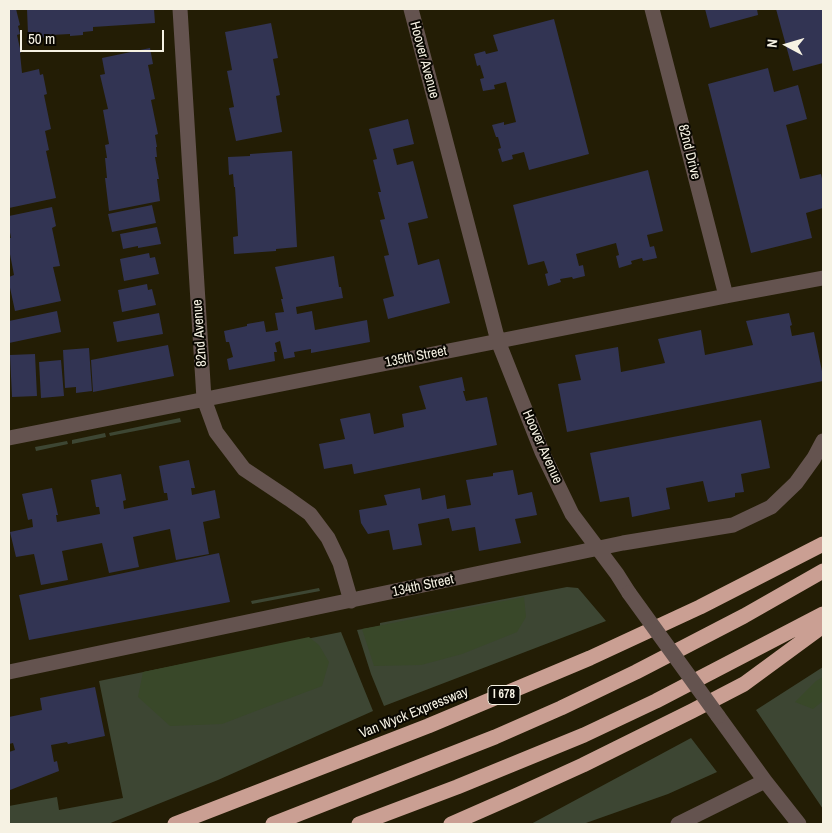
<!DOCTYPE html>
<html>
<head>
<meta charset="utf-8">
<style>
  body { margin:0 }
  #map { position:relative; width:832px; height:833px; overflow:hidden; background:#231d05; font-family:"Archivo Narrow",sans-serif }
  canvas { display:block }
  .frame { position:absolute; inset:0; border:10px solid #f6f2e3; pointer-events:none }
  .north { position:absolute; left:762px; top:20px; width:50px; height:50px; -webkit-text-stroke:4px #090701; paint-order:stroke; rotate:276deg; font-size:14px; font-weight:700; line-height:20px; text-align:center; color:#f6f2e3 }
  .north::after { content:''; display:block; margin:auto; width:18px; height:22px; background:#f6f2e3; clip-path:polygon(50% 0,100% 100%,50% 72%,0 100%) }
  .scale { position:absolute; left:20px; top:30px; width:144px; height:22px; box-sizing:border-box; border:2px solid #f6f2e3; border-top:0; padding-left:6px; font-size:15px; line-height:18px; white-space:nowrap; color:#f6f2e3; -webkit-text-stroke:4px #090701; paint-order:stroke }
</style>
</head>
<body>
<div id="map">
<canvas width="832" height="833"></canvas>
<div class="frame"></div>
<div class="north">N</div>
<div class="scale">50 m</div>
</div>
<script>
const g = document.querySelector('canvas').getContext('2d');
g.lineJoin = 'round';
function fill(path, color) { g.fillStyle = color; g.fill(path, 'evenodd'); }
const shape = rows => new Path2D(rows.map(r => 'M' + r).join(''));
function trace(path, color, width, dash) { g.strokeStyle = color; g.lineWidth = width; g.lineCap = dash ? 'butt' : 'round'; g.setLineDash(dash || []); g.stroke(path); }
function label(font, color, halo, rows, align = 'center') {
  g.font = font + ' "Archivo Narrow",sans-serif'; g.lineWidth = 4; g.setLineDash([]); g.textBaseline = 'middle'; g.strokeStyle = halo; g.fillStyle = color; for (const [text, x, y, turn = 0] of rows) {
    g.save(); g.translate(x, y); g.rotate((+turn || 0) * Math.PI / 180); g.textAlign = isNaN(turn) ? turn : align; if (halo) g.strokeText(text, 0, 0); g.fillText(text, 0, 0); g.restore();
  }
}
fill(shape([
  [180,418,181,422,110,436,109,433],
  [105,433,106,437,72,444,72,440],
  [67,441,68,444,36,451,35,447],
  [567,587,578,588,606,621,384,706,371,674,357,630,380,626,380,623],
  [319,588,320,591,252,604,251,601],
  [341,632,373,711,218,780,108,824,9,824,9,806,57,797,59,810,123,798,99,681],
  [823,667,823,809,756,710],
  [691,738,717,772,668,794,583,824,531,824]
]), '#3d4633');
fill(shape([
  [524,597,526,617,517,632,462,654,421,665,374,666,362,629],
  [309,637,319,645,329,662,322,686,261,709,222,724,170,726,138,697,143,672],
  [823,677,823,701,813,709,795,702,816,681]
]), '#394829');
fill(shape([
  [9,9,16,9,20,25,18,26,20,34,17,35,21,53,20,53,22,73,39,69,40,75,43,74,47,94,44,95,51,129,45,131,49,150,46,151,56,198,9,208],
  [27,9,154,9,155,23,93,27,93,31,83,32,83,35,70,36,70,34,51,35,51,37,38,38,38,34,28,34],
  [705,9,757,9,758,15,710,28],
  [776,9,823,9,823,63,793,71],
  [554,19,589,154,529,170,524,152,512,155,513,159,502,162,498,149,501,148,498,137,496,137,492,125,504,122,504,125,516,122,506,82,494,85,495,89,483,91,480,79,484,78,480,65,477,66,474,54,485,51,486,54,498,51,493,35],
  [271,23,278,58,273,59,280,95,276,96,282,132,236,141,229,108,234,107,227,71,232,70,225,32],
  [150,48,153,64,148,65,155,99,151,100,158,134,155,135,157,147,156,147,157,157,155,157,159,179,157,179,160,201,109,211,105,178,107,178,105,158,107,158,105,145,109,144,103,110,108,109,100,75,105,74,102,58],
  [768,68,774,92,798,85,807,119,786,125,800,179,821,174,823,183,823,208,806,213,812,238,751,253,708,84],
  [408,119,414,144,393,149,397,165,413,161,428,218,408,223,418,265,439,259,450,303,388,319,383,299,394,296,384,256,389,255,380,220,385,219,378,192,381,192,373,160,377,159,369,129],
  [292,151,297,247,276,249,276,251,234,254,233,237,238,236,235,187,234,187,233,174,229,175,228,157,250,156,250,154],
  [648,170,663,231,647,235,650,247,654,246,657,258,643,261,642,258,631,261,632,264,619,268,616,256,619,255,616,243,576,254,579,266,583,265,585,276,573,279,572,277,560,279,561,282,548,286,545,274,548,273,544,261,528,265,513,205],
  [152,205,156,223,112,232,108,214],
  [52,207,56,226,52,228,60,266,53,267,61,301,15,311,9,283,9,277,14,275,9,249,9,238,11,238,9,227,9,216],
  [157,227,161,244,138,248,138,246,123,249,120,234],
  [149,253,150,258,155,257,159,274,124,281,120,259],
  [334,256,339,287,341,287,343,298,296,307,297,314,312,311,315,330,367,320,370,342,311,353,311,349,294,352,295,357,284,359,280,341,275,343,277,352,274,352,275,361,229,370,227,359,233,357,229,342,226,342,224,331,247,326,247,324,264,321,266,332,278,330,275,313,284,312,281,299,283,299,275,267],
  [147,284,148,290,152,289,156,305,122,312,118,290],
  [57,311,61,332,9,343,9,321],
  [159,313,163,334,117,342,113,322],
  [789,313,792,325,790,326,792,336,814,332,823,376,823,381,567,432,558,384,581,380,575,355,618,347,621,372,665,363,658,339,701,330,705,355,753,345,746,321],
  [168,345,174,376,93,392,91,360],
  [89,348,92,391,76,393,76,387,65,388,63,350],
  [35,354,37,396,12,397,10,355],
  [61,360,64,396,41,398,39,362],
  [462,377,465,391,463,391,466,401,487,397,497,445,354,474,352,464,324,469,319,444,345,439,340,419,370,413,374,434,404,427,402,414,426,409,419,386],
  [761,420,770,468,741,474,744,492,735,493,735,497,708,502,703,481,666,488,670,509,632,517,629,497,600,502,590,453],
  [189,460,195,488,191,488,192,495,215,490,220,518,203,522,209,554,176,560,170,529,133,537,139,567,109,573,102,543,62,551,68,580,41,585,34,554,16,557,10,532,33,527,32,519,28,520,22,494,52,488,58,515,56,515,57,522,100,514,99,507,96,507,91,480,121,474,126,500,123,501,124,509,168,500,167,493,164,493,159,466],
  [513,470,518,495,532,492,537,515,515,519,521,543,479,551,475,527,452,531,449,518,418,524,422,545,393,550,389,530,368,534,361,523,359,510,387,505,384,495,420,488,422,500,445,495,447,509,471,505,466,480,493,476,493,473],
  [219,553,230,602,29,640,19,595],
  [95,687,105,736,68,744,67,742,51,745,54,762,57,761,59,771,10,790,9,782,9,752,15,750,13,743,9,744,9,727,10,727,9,717,42,710,40,698]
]), '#323453');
trace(shape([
  [180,9,204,399,216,432,244,469,289,499,310,514,328,538,340,563,351,601],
  [411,9,498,341,542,452,572,514,617,574,629,593],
  [652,9,726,296],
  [9,438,726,296,823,278],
  [9,672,623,543,733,525,771,507,796,483,814,458,823,441],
  [718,716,765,781,799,824],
  [678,824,765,781]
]), '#64534f', 15);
trace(shape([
  [175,824,428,726,590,658,700,607,823,544],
  [273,824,495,737,561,708,636,672,744,616,823,571],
  [359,824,457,787,584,735,656,701,823,614],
  [451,824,517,795,583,765,692,711,744,684,823,626]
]), '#ca9f93', 15);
trace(shape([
  [629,593,718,716]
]), '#64534f', 15);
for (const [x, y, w] of [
  [504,695,32]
]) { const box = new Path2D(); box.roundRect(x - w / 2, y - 9.5, w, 19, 4); g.fillStyle = '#090701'; g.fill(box); trace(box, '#f6f2e3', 1); }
label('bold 12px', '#f6f2e3', null, [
  ["I 678",504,695]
]);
label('14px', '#f6f2e3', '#090701', [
  ["Hoover Avenue",424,60,75],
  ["82nd Drive",689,152,76],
  ["82nd Avenue",200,333,-94],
  ["135th Street",416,357,-11],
  ["Hoover Avenue",542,447,66],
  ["134th Street",423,586,-12],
  ["Van Wyck Expressway",414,713,-22]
]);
</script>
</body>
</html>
